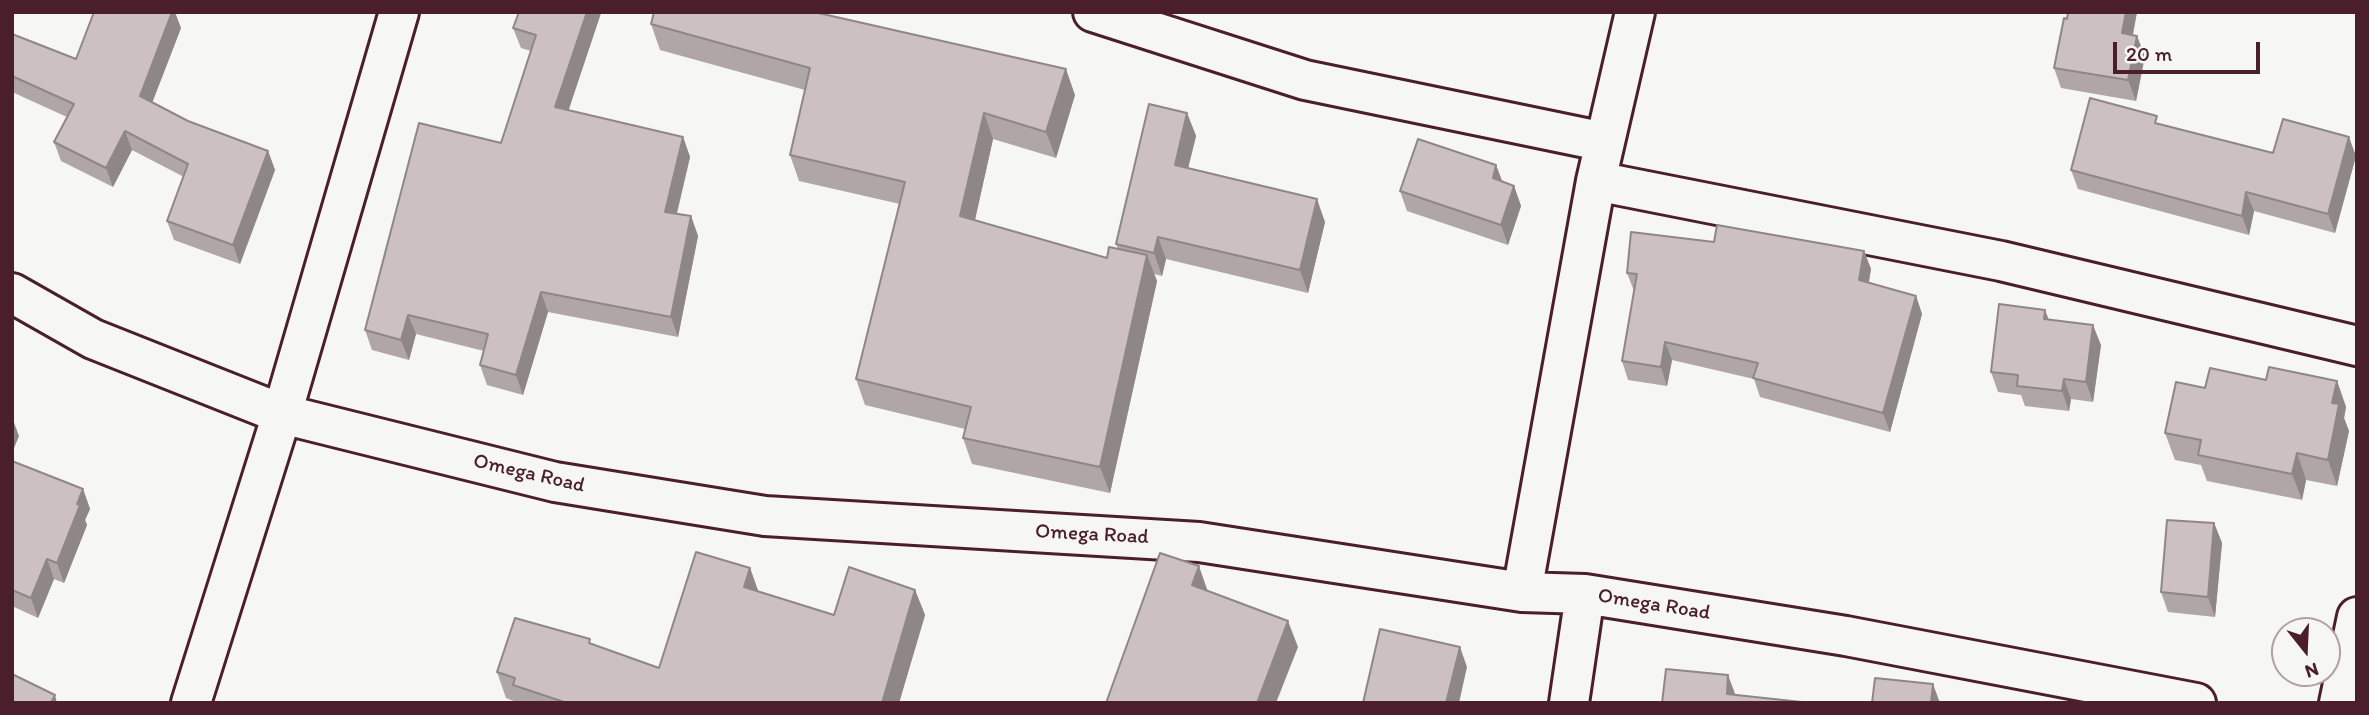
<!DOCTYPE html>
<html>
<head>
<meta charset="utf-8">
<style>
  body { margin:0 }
  #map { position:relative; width:2369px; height:715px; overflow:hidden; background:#f6f6f2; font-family:Itim,sans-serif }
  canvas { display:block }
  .frame { position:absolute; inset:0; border:14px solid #4a1f2b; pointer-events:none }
  .north { position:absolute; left:2271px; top:617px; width:70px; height:70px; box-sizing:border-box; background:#f6f6f2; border:2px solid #b1a0a2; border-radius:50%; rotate:162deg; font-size:19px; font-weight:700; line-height:28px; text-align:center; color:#4a1f2b }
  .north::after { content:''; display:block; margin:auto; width:24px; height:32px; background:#4a1f2b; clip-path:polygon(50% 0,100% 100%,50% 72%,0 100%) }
  .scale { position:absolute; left:2113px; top:42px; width:147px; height:32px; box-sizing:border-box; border:4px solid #4a1f2b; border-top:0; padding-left:9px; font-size:21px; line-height:24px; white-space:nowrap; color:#4a1f2b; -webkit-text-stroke:5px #f6f6f2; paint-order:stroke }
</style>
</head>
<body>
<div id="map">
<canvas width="2369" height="715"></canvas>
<div class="frame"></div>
<div class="north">N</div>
<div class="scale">20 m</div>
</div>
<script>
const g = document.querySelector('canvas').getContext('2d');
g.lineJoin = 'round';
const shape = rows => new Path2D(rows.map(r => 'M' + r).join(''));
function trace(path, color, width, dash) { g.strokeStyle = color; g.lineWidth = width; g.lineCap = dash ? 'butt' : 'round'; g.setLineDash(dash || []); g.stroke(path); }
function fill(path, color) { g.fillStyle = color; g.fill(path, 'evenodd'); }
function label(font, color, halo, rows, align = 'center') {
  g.font = font + ' Itim,sans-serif'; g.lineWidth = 5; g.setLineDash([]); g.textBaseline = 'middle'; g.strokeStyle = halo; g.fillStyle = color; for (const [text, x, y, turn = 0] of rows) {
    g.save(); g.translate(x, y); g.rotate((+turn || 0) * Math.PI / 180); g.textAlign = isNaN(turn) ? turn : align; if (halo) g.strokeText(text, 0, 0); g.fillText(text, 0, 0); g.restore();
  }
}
const minor = shape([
  [1093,12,1305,80,1605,142],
  [1596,181,2001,261,2357,346],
  [12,293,93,339,282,414,555,482,765,516,1199,542,1522,592,1585,594,1846,636,2196,703],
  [1522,592,1596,181,1635,12],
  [191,703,282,414,399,12],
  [1569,703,1585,594],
  [2339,703,2357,617]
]);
trace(minor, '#4a1f2b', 44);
trace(minor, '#f6f6f2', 38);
fill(shape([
  [2137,12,2133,35,2145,56,2136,101,2061,88,2054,68,2067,19],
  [601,13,568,110,683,137,690,157,677,214,691,216,698,236,678,337,548,312,523,395,487,385,480,365,484,351,416,334,409,360,372,350,365,330,501,143,531,51,521,48,513,28],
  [651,24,1075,95,1056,158,993,139,975,220,1107,258,1118,249,1116,244,1187,113,1196,136,1188,169,1325,222,1308,293,1166,259,1162,276,1154,274,1157,281,1110,493,972,464,963,438,965,429,865,405,856,379,900,204,799,181,790,155,805,90,660,50],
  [181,28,152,103,188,121,268,151,275,170,240,264,174,240,167,221,184,177,132,150,113,187,61,161,54,142,67,117,12,92,12,34,76,59],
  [2273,153,2356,156,2335,233,2254,211,2249,235,2078,189,2071,170],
  [1496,165,1502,181,1514,186,1521,206,1508,245,1407,211,1400,191],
  [1714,242,1864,251,1871,269,1869,282,1916,296,1922,314,1890,432,1760,397,1754,379,1672,360,1667,386,1628,380,1622,361,1634,291,1627,273],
  [2049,319,2101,345,2093,402,2071,399,2069,411,2025,406,2021,395,1998,392,1991,372],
  [2266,380,2337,381,2346,407,2344,418,2349,431,2337,486,2306,480,2302,500,2207,481,2201,465,2175,460,2165,433,2205,388],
  [12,461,83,489,90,509,85,520,87,525,64,583,54,579,38,618,12,606],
  [2214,523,2222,543,2215,617,2168,612,2161,592],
  [750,568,758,592,834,615,915,590,925,615,899,703,519,703,506,698,497,672,592,644,659,668]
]), '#afa6a5');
fill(shape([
  [172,12,175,12,181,28,147,116,140,96],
  [587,12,600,12,601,13,563,127,555,107],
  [2126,12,2137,12,2129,53,2122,33],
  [2137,36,2145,56,2136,101,2128,80],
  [1066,69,1075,95,1056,158,1046,132],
  [984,113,993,139,970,242,960,216],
  [1187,113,1196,136,1183,188,1175,165],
  [125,131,132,150,113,187,106,168],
  [683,137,690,157,672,232,665,212],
  [2349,137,2356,156,2335,233,2328,214],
  [268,151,275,170,240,264,233,245],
  [1496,165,1504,186,1493,178],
  [1514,186,1521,206,1508,245,1501,225],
  [2246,192,2254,211,2249,235,2242,216],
  [1317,199,1325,222,1308,293,1300,270],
  [691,216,698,236,678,337,671,317],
  [1158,237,1166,259,1162,276,1154,253],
  [1864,251,1871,269,1866,298,1859,280],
  [1147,255,1157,281,1110,493,1100,467],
  [541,292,548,312,523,395,516,375],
  [1916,296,1922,314,1890,432,1883,413],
  [2045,310,2053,330,2044,319],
  [408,315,416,334,409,360,401,340],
  [2093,325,2101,345,2093,402,2086,382],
  [1665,342,1672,360,1667,386,1661,367],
  [2064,379,2071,399,2069,411,2062,391],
  [2337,381,2346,407,2344,418,2349,431,2337,486,2328,460,2332,403],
  [12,417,19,436,12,453],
  [2297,453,2306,480,2302,500,2292,474],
  [83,489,90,509,85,520,87,525,64,583,57,563],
  [2214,523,2222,543,2215,617,2208,597],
  [47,559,54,579,38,618,31,598],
  [1199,566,1208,592,1192,585],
  [750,568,759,593,744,587],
  [915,590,925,615,899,703,882,703],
  [1288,621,1298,647,1276,703,1257,703],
  [1460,647,1467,667,1459,703,1446,703],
  [1728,675,1737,699,1727,694],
  [1933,684,1940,703,1931,703],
  [55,695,57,703,51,703]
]), '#8f8786');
const building = shape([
  [94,12,172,12,140,96,188,121,268,151,233,245,167,221,188,164,125,131,106,168,54,142,74,104,12,76,12,34,76,59,94,12],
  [519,12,587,12,555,107,683,137,665,212,691,216,671,317,541,292,516,375,480,365,488,334,408,315,401,340,365,330,419,123,501,143,536,35,513,28,519,12],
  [654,12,814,12,1066,69,1046,132,984,113,960,216,1107,258,1109,247,1147,255,1100,467,963,438,971,407,856,379,905,182,790,155,810,68,651,24,654,12],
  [2068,12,2126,12,2122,33,2137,36,2128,80,2054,68,2064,18,2067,19,2068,12],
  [2090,98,2157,116,2155,123,2273,153,2283,119,2349,137,2328,214,2246,192,2242,216,2071,170,2090,98],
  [1149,104,1187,113,1175,165,1317,199,1300,270,1158,237,1154,253,1116,244,1149,104],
  [1418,139,1496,165,1493,178,1514,186,1501,225,1400,191,1418,139],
  [1717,225,1864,251,1859,280,1916,296,1883,413,1753,378,1758,363,1665,342,1661,367,1622,361,1637,274,1627,273,1631,232,1714,242,1717,225],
  [1999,304,2045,310,2044,319,2093,325,2086,382,2064,379,2062,391,2017,386,2018,375,1991,372,1999,304],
  [2269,367,2337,381,2332,403,2339,404,2328,460,2297,453,2292,474,2198,455,2201,440,2165,433,2176,382,2205,388,2210,368,2266,380,2269,367],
  [12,461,83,489,77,504,80,505,57,563,47,559,31,598,12,590,12,461],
  [2167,520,2214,523,2208,597,2161,592,2167,520],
  [696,552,750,568,744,587,834,615,849,567,915,590,882,703,567,703,513,685,515,678,497,672,515,618,590,639,589,643,659,668,696,552],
  [1160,553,1199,566,1192,585,1288,621,1257,703,1106,703,1160,553],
  [1380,629,1460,647,1446,703,1363,703,1380,629],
  [1666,669,1728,675,1727,694,1811,703,1662,703,1666,669],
  [12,674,55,695,51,703,12,703,12,674],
  [1875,678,1933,684,1931,703,1872,703,1875,678]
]);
fill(building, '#ccc1c0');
trace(building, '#8f8786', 2);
label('21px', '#4a1f2b', '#f6f6f2', [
  ["Omega Road",529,474,13],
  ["Omega Road",1092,535,3],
  ["Omega Road",1654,605,9]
]);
</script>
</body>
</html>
